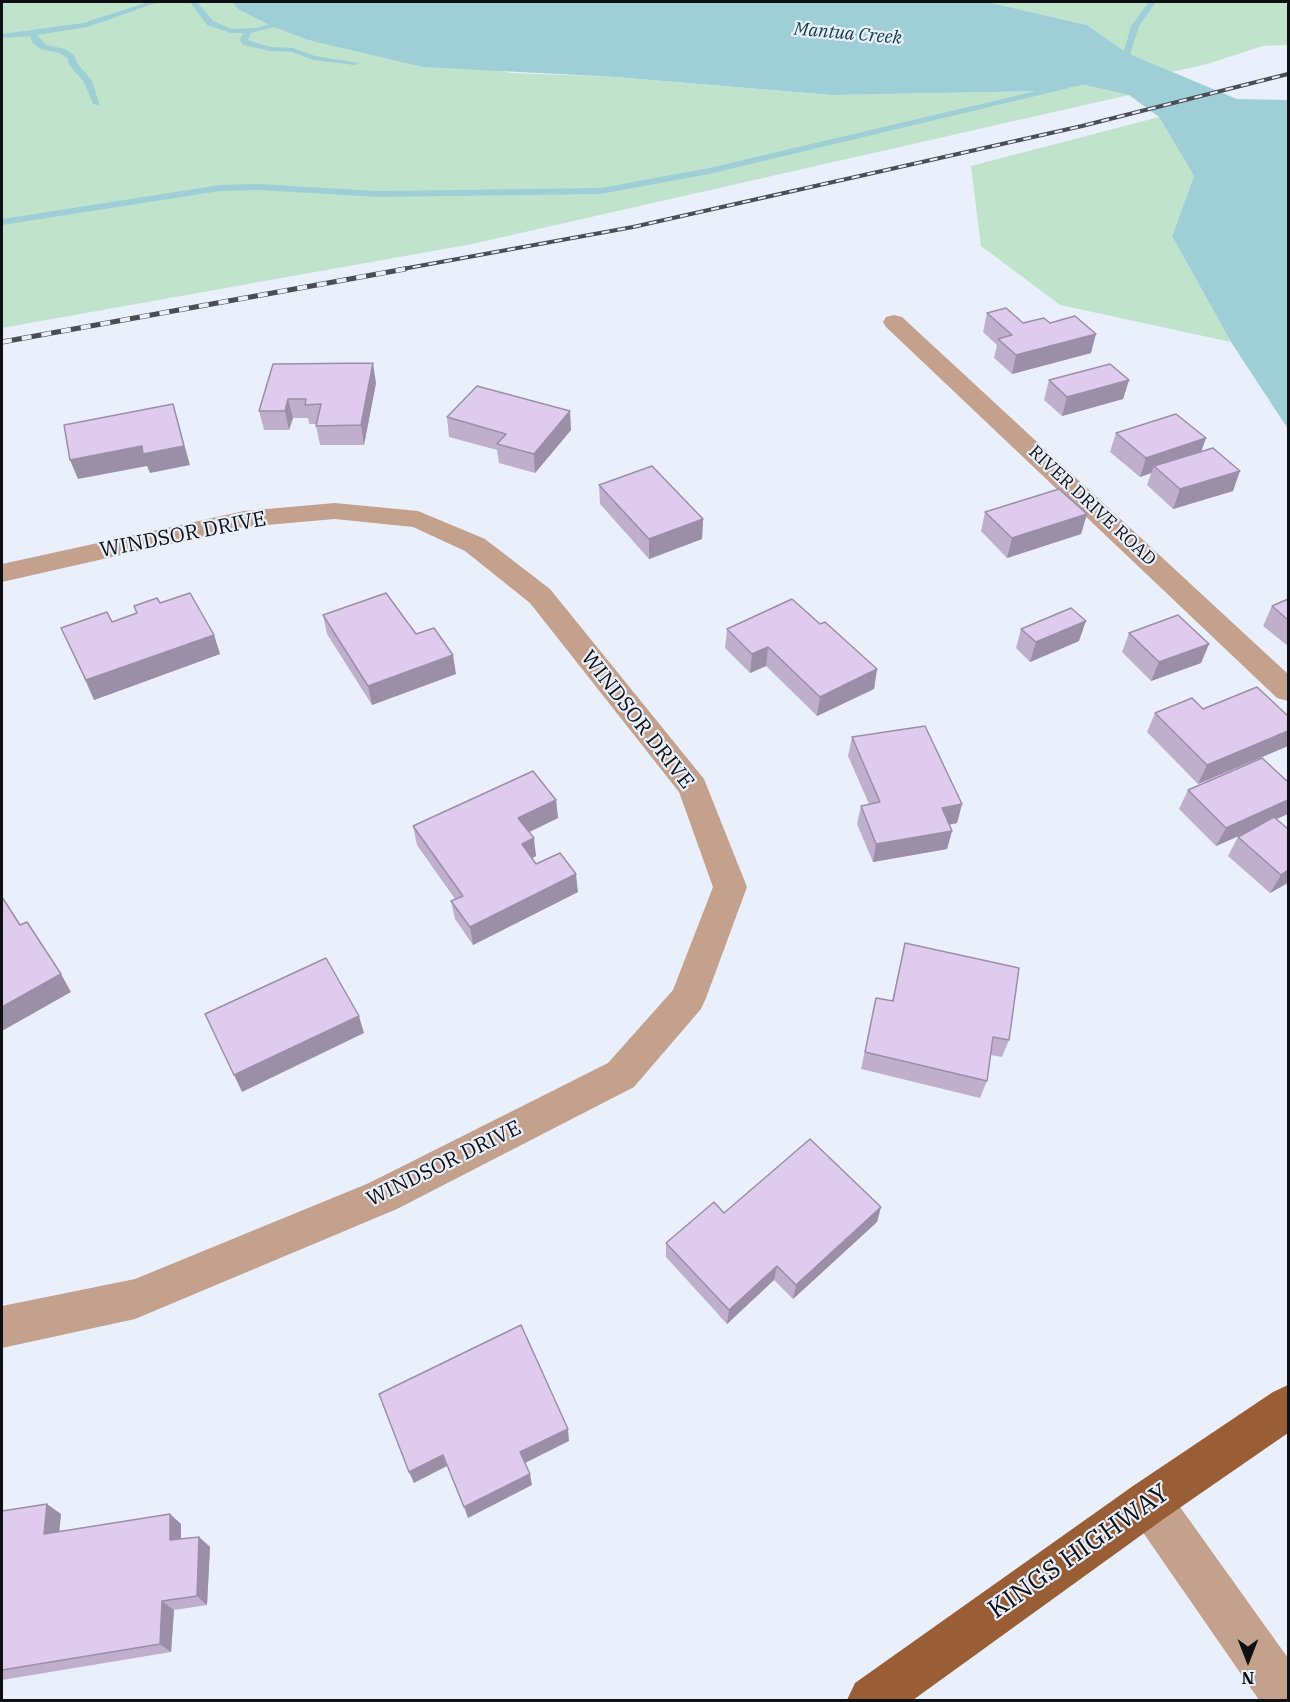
<!DOCTYPE html>
<html>
<head>
<meta charset="utf-8">
<style>
  body { margin:0 }
  #map { position:relative; width:1290px; height:1702px; overflow:hidden; background:#eaf0fb; font-family:"IBM Plex Serif",serif }
  canvas { display:block }
  .frame { position:absolute; inset:0; border:3px solid #0d0f12; pointer-events:none }
  .north { position:absolute; left:1218px; top:1630px; width:60px; height:60px; -webkit-text-stroke:4px #eaf0fb; paint-order:stroke; rotate:180deg; font-size:16px; font-weight:700; line-height:24px; text-align:center; color:#0d0f12 }
  .north::after { content:''; display:block; margin:auto; width:21px; height:27px; background:#0d0f12; clip-path:polygon(50% 0,100% 100%,50% 72%,0 100%) }
</style>
</head>
<body>
<div id="map">
<canvas width="1290" height="1702"></canvas>
<div class="frame"></div>
<div class="north">N</div>
</div>
<script>
const g = document.querySelector('canvas').getContext('2d');
g.lineJoin = 'round';
function fill(path, color) { g.fillStyle = color; g.fill(path, 'evenodd'); }
const shape = rows => new Path2D(rows.map(r => 'M' + r).join(''));
function trace(path, color, width, dash) { g.strokeStyle = color; g.lineWidth = width; g.lineCap = dash ? 'butt' : 'round'; g.setLineDash(dash || []); g.stroke(path); }
function label(font, color, halo, rows, align = 'center') {
  g.font = font + ' "IBM Plex Serif",serif'; g.lineWidth = 4.5; g.setLineDash([]); g.textBaseline = 'middle'; g.strokeStyle = halo; g.fillStyle = color; for (const [text, x, y, turn = 0] of rows) {
    g.save(); g.translate(x, y); g.rotate((+turn || 0) * Math.PI / 180); g.textAlign = isNaN(turn) ? turn : align; if (halo) g.strokeText(text, 0, 0); g.fillText(text, 0, 0); g.restore();
  }
}
fill(shape([
  [2,2,232,2,239,10,271,26,308,40,512,73,616,77,832,95,1045,91,1085,85,1129,95,472,244,2,328],
  [987,2,1288,2,1288,45,1263,46,1207,64,1172,72,1127,53,1087,25],
  [1159,117,1194,176,1172,236,1231,342,1060,305,981,246,971,166]
]), '#c0e3cc');
fill(shape([
  [232,2,987,2,1087,25,1127,53,1237,99,1288,100,1288,429,1231,342,1172,236,1194,176,1159,117,1129,95,1085,85,1045,91,832,95,616,77,423,67,308,40,271,26,239,10]
]), '#9fcfd6');
fill(shape([
  [148,2,158,2,88,27,37,35,46,45,65,49,74,55,77,63,92,81,100,106,93,104,84,82,70,66,67,58,59,53,40,49,32,42,30,36,2,38,2,34,83,23,148,2],
  [190,2,197,2,213,21,232,29,256,28,293,18,293,22,251,33,248,40,270,47,293,48,315,56,359,63,355,65,313,60,292,52,270,51,243,45,240,40,243,33,231,33,207,25,190,2],
  [1149,2,1156,2,1139,26,1125,71,1118,73,1131,26,1149,2],
  [1066,84,1070,86,1069,88,709,174,601,194,378,197,258,190,220,191,2,225,2,219,220,185,258,184,378,191,601,188,709,168,1066,84]
]), '#9fcfd6');
fill(shape([
  [894,315,902,317,1288,674,1288,701,1277,698,886,327,883,322,886,317,894,315],
  [335,503,418,511,485,539,550,589,704,779,747,887,706,998,701,1009,634,1087,397,1209,135,1319,2,1348,2,1306,135,1279,369,1183,608,1063,673,990,713,887,679,792,530,603,465,551,413,527,335,519,244,527,2,582,2,564,244,511,335,503],
  [1149,1479,1165,1486,1288,1658,1288,1700,1259,1700,1133,1518,1126,1502,1133,1486,1149,1479]
]), '#c3a18c');
fill(shape([
  [1288,1385,1288,1433,1165,1518,913,1700,847,1700,855,1683,1133,1486,1273,1392,1288,1385]
]), '#995e36');
const railFar1 = shape([
  [397,270,633,227,1082,126,1288,74]
]);
const rail = shape([
  [2,342,405,269]
]);
trace(railFar1, '#4a4d52', 4);
trace(rail, '#4a4d52', 5);
trace(railFar1, '#eaf0fb', 2, [8]);
trace(rail, '#eaf0fb', 4, [10]);
fill(shape([
  [987,313,1023,323,1091,353,1012,374,994,358,997,345,983,332],
  [273,364,376,383,364,445,320,445,316,426,316,424,309,424,308,418,293,418,289,430,264,430,259,411],
  [1049,380,1129,380,1123,399,1062,416,1044,400],
  [447,417,571,430,535,473,499,463,497,450,449,437],
  [1116,433,1206,438,1201,452,1233,491,1173,509,1147,485,1151,473,1140,477,1110,452],
  [599,485,703,519,702,539,649,559,600,504],
  [985,512,1087,514,1081,534,1007,558,981,531],
  [1288,599,1288,646,1263,626,1272,606],
  [160,603,214,635,220,654,94,700,61,628,112,622,136,613,134,606],
  [323,615,416,634,456,674,372,705,327,634],
  [820,624,877,669,874,689,817,716,766,666,750,673,725,648,727,629],
  [1021,629,1079,641,1030,662,1016,648],
  [1129,633,1209,644,1201,663,1151,681,1122,652],
  [1155,713,1288,716,1288,746,1198,784,1147,732],
  [852,737,962,804,957,823,949,825,952,831,947,849,873,862,857,824,861,806,869,804,848,756],
  [1188,790,1276,819,1288,829,1288,886,1286,884,1270,893,1228,856,1238,837,1241,835,1216,846,1179,809],
  [556,800,558,818,530,832,536,856,532,858,536,864,578,892,473,945,455,919,451,901,455,899,417,845,413,826],
  [905,943,1009,1040,1002,1057,991,1055,987,1081,980,1098,861,1069,876,998,892,1001],
  [881,1207,877,1222,793,1299,774,1280,727,1324,666,1257,666,1243,724,1213],
  [2,1511,61,1514,59,1532,170,1514,181,1524,181,1539,199,1537,210,1547,207,1605,174,1610,171,1652,2,1680]
]), '#bfafcd');
fill(shape([
  [1096,334,1091,353,1012,374,1016,355],
  [373,363,376,383,364,445,361,425],
  [1129,380,1123,399,1062,416,1067,397],
  [288,399,293,418,289,430,285,411],
  [173,404,190,465,150,473,147,466,78,479,70,460,142,446],
  [570,411,571,430,535,473,534,454],
  [1206,438,1199,457,1154,466,1151,473,1140,477,1146,458],
  [1240,471,1233,491,1173,509,1180,489],
  [1087,514,1081,534,1007,558,1012,538],
  [703,519,702,539,649,559,649,539],
  [1086,621,1079,641,1030,662,1036,642],
  [214,635,220,654,94,700,86,680],
  [1209,644,1201,663,1151,681,1159,662],
  [768,647,766,666,750,673,752,654],
  [453,655,456,674,372,705,368,686],
  [877,669,874,689,817,716,820,697],
  [1288,731,1288,746,1198,784,1207,765],
  [556,800,558,818,520,836,518,818],
  [1288,800,1288,814,1216,846,1226,828],
  [962,804,957,823,937,827,942,808],
  [952,831,947,849,873,862,876,844],
  [534,838,536,856,524,863,522,844],
  [1288,870,1288,879,1286,884,1270,893,1281,875],
  [576,874,578,892,473,945,470,927],
  [61,974,71,992,2,1031,2,1007],
  [359,1016,364,1033,242,1092,234,1075],
  [881,1207,877,1222,793,1299,796,1285],
  [777,1266,774,1280,727,1324,729,1310],
  [568,1429,569,1441,523,1464,520,1452],
  [443,1455,447,1466,414,1483,409,1472],
  [530,1474,532,1485,468,1518,464,1507],
  [47,1504,61,1514,58,1544,44,1534],
  [170,1514,181,1524,181,1550,170,1540],
  [199,1537,210,1547,207,1605,197,1596],
  [162,1601,174,1610,171,1652,160,1644]
]), '#9b8ea7');
const building = shape([
  [1006,308,1023,323,1044,318,1050,323,1075,316,1096,334,1016,355,998,339,1012,335,987,313,1006,308],
  [373,363,361,425,316,426,321,404,305,405,306,399,288,399,285,411,259,411,273,364,373,363],
  [1110,364,1129,380,1067,397,1049,380,1110,364],
  [477,386,570,411,534,454,497,444,506,434,447,417,477,386],
  [173,404,184,446,143,454,142,446,70,460,64,425,173,404],
  [1176,414,1206,438,1146,458,1116,433,1176,414],
  [1213,448,1240,471,1180,489,1154,466,1213,448],
  [652,466,703,519,649,539,599,485,652,466],
  [1059,489,1087,514,1012,538,985,512,1059,489],
  [190,593,214,635,86,680,61,628,107,612,112,622,137,613,134,606,157,598,160,603,190,593],
  [386,593,416,634,434,628,453,655,368,686,323,615,386,593],
  [792,599,820,624,825,622,877,669,820,697,768,647,752,654,727,629,792,599],
  [1288,599,1288,620,1272,606,1288,599],
  [1071,608,1086,621,1036,642,1021,629,1071,608],
  [1178,615,1209,644,1159,662,1129,633,1178,615],
  [1257,687,1288,716,1288,731,1207,765,1155,713,1192,698,1203,709,1257,687],
  [925,726,962,804,942,808,952,831,876,844,861,806,880,802,852,737,925,726],
  [1262,758,1288,782,1288,800,1226,828,1188,790,1262,758],
  [533,771,556,800,518,818,534,838,522,844,536,864,560,853,576,874,470,927,451,901,463,896,413,826,533,771],
  [1274,817,1288,829,1288,870,1281,875,1238,837,1274,817],
  [2,897,20,925,27,922,61,974,2,1007,2,897],
  [905,943,1019,968,1009,1040,993,1037,987,1081,865,1052,876,998,893,1001,905,943],
  [326,958,359,1016,234,1075,205,1014,326,958],
  [810,1139,881,1207,796,1285,777,1266,729,1310,666,1243,714,1202,724,1213,810,1139],
  [521,1325,568,1429,520,1452,530,1474,464,1507,443,1455,409,1472,379,1394,521,1325],
  [47,1504,44,1534,170,1514,170,1540,199,1537,197,1596,162,1601,160,1644,2,1670,2,1511,47,1504]
]);
fill(building, '#decbee');
trace(building, '#9b8ea7', 1.5);
label('italic 18px', '#0c3a40', '#eaf0fb', [
  ["Mantua Creek",848,34,5]
]);
label('18px', '#0d0f12', '#eaf0fb', [
  ["RIVER DRIVE ROAD",1092,506,43]
]);
label('21px', '#0d0f12', '#eaf0fb', [
  ["WINDSOR DRIVE",183,535,-11],
  ["WINDSOR DRIVE",637,720,52],
  ["WINDSOR DRIVE",444,1164,-26]
]);
label('26px', '#0d0f12', '#eaf0fb', [
  ["KINGS HIGHWAY",1079,1552,-35]
]);
</script>
</body>
</html>
